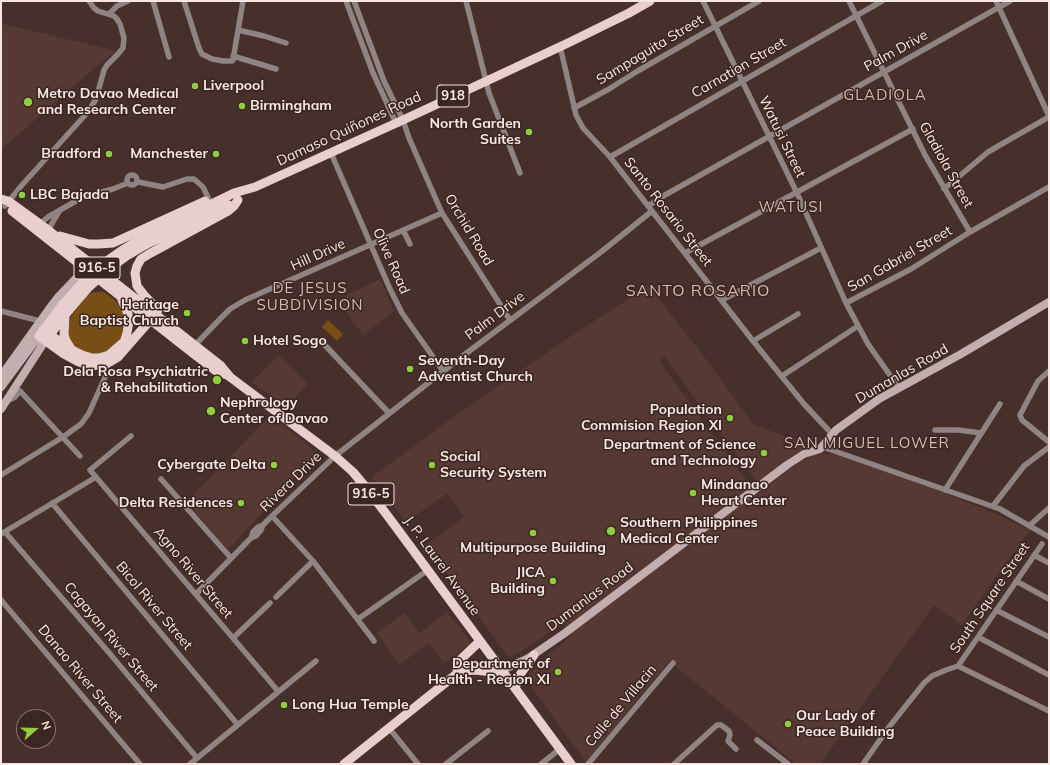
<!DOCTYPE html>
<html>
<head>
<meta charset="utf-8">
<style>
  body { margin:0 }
  #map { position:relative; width:1050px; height:765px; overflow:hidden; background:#47302b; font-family:Mulish,sans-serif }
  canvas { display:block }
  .frame { position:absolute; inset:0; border:2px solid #f6e7e3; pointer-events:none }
  .north { position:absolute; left:16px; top:709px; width:40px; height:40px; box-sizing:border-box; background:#3c2621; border:1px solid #86736f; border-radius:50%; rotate:70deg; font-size:11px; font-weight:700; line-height:16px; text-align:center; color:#f6e7e3 }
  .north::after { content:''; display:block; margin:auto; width:14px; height:18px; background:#90cd41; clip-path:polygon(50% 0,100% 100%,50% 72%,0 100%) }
</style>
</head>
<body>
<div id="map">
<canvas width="1050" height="765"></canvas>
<div class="frame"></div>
<div class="north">N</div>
</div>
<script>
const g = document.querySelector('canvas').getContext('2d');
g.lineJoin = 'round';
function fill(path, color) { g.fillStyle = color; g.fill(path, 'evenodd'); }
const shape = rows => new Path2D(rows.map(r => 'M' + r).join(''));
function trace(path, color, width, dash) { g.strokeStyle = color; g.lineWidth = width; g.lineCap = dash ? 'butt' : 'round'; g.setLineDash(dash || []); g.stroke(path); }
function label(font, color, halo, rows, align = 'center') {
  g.font = font + ' Mulish,sans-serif'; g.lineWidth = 3; g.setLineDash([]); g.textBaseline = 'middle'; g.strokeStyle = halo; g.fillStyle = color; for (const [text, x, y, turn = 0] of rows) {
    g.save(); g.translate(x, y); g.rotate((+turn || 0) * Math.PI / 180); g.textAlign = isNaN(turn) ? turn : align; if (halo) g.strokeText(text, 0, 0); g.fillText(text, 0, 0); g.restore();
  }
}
fill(shape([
  [1,23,116,51,79,81,1,150],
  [380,279,394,311,364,335,352,321,339,299],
  [649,286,705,358,754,425,815,447,757,482,705,413,665,356,659,361,757,495,788,470,804,460,817,454,832,454,840,455,930,487,993,513,1030,530,962,625,934,605,820,764,796,764,681,671,670,660,586,762,525,678,550,653,572,636,562,624,525,649,509,658,426,545,464,517,448,493,406,522,372,477,452,418,580,330],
  [278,355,308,384,286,407,252,382],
  [271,415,317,453,228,550,186,502],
  [447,612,471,643,444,663,429,643,399,665,377,633,404,613,420,633]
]), '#563933');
fill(shape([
  [94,292,104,292,116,301,124,315,125,320,122,336,120,341,108,351,99,354,88,354,74,347,68,336,70,319,73,313,88,295],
  [328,320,343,334,337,341,322,327]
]), '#774f16');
trace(shape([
  [1,399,1,398]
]), '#9a506f', 2);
trace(shape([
  [153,1,169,57],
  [184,1,199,48,202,54,212,59,223,61,232,61,233,60,243,1],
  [346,1,373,73,396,123,399,124],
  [354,1,384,81,403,120,409,138,442,213,510,320],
  [466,1,489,93,520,173],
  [703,1,797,193,846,303,868,344,899,388],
  [849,1,925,155,970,232],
  [996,1,1049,116],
  [109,14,117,6,128,1],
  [238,30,264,36,286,43],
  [560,46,576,115,583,128,610,157,753,341,804,404,832,434],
  [233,56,276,69],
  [574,108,609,89,636,72,759,1],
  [331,153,390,289,402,313,443,371],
  [610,157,882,1],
  '127 180a5 5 0 1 1 10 0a5 5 0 1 1-10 0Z',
  [138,182,163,187,187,179,194,179,203,187,212,206],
  [944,189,988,152,1049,117],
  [5,206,22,185,87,113,96,99,104,70,107,65,118,54,123,48,124,38,120,24,117,19,114,16,98,11,94,8,89,1],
  [648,206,665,195,1010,1],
  [40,224,48,217,83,197,113,189,128,183],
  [48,230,60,210],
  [403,230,410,244],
  [685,253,913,129],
  [722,300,821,248],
  [846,303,911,269,970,232,1049,187],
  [1,311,40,321],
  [753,341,798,314],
  [322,342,389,413],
  [194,346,221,318,230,309,245,300,442,213],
  [1049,371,1038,381,1020,415,1022,420,1049,442],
  [782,376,858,326],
  [7,401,15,397,20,391,80,456],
  [935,430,958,430,981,433],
  [131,436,90,470,278,691],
  [823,447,1000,509,1049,537],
  [1,475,63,437,81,424,89,413,106,375],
  [161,479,231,558],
  [945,490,1000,404],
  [52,503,238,725],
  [993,506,1024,466,1049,447],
  [272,516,313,561,374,641],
  [1029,526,1049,508],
  [5,532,111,655,197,758],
  [1,534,96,477],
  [251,538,253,532,258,527,263,525],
  [1034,555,1049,563],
  [1016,581,1049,599],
  [196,594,251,538,256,536,261,530,263,525,272,516,335,456,464,355,601,252,652,211],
  [276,597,313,561],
  [1,600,140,764],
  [996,610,1049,637],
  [358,619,428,570],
  [978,637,1049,675],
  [233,638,270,603],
  [958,666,1042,544],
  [958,666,1049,711],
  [389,728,418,764],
  [757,740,788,764],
  [190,764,316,661],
  [446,764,488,731],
  [541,764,560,749],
  [588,764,673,663],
  [674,764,717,725,721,725,729,731,730,735,728,741,736,749],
  [863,764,889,727,924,683,932,676,946,670,958,666]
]), '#908383', 5.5);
trace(shape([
  [1,376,49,309,59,296,85,269],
  [1,387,39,336],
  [1,409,45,341],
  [502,670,527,659,565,633,787,465,804,454,820,449,836,430,879,399,961,354,1049,302]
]), '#c2adaf', 8);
trace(shape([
  [1,199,8,201,48,230,220,365,230,377,335,456,353,472,368,490,390,519,571,764],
  [12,211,190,351,216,371,227,375],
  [60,236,89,244,99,244,113,243,205,201],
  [142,238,234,193,255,187,403,120,568,43,629,13,650,1],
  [145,245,229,205],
  [122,300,128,314,129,321,127,333,124,343],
  [63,304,39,336,64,354,79,362,91,366,106,364,118,357,153,317],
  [158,310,144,295,137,286,135,273,137,266,141,259,149,254,228,211,234,206,238,200],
  [65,316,64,335,66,341,71,349],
  [43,330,72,350,82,355,92,358,99,358,109,355,124,342],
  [46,340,69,310],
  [457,674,457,666,460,660,480,641],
  [515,688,519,676,534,655],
  [344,764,454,676,465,671,474,670,493,672,502,670]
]), '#e9ced0', 9);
trace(shape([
  [63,304,83,282,104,263,124,249,142,238],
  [69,310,88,288,109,269,128,255,145,245]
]), '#e9ced0', 9);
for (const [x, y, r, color] of [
  [195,86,4,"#90cd41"],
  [28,102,5,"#90cd41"],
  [242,106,4,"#90cd41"],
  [529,132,4,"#90cd41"],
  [109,154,4,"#90cd41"],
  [216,154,4,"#90cd41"],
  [22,195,4,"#90cd41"],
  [187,313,4,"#90cd41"],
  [245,341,4,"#90cd41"],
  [410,369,4,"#90cd41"],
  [217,380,5,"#90cd41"],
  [211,411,5,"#90cd41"],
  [730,418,4,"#90cd41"],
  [764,453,4,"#90cd41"],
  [274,465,4,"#90cd41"],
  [432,465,4,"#90cd41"],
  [693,493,4,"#90cd41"],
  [241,503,4,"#90cd41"],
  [611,531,5,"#90cd41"],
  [533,533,4,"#90cd41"],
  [553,581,4,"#90cd41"],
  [558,672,4,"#90cd41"],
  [284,705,4,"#90cd41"],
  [788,724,4,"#90cd41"]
]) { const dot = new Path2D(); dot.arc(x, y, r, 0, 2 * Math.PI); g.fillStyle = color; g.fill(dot); trace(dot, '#3c2621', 1.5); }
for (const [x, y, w] of [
  [453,96,32],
  [97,268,46],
  [371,494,46]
]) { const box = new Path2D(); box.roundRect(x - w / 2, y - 11, w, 22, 3); g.fillStyle = '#3c2621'; g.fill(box); trace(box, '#f6e7e3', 1); }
label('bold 13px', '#f6e7e3', null, [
  ["918",453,96],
  ["916-5",97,268],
  ["916-5",371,494]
]);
label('14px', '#f6e7e3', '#3c2621', [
  ["Sampaguita Street",650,50,-31],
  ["Palm Drive",896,51,-29],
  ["Carnation Street",739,68,-30],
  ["Damaso Quiñones Road",349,129,-25],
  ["Watusi Street",782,137,64],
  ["Gladiola Street",946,165,61],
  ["Santo Rosario Street",668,212,52],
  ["Orchid Road",469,230,59],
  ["Hill Drive",318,255,-24],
  ["San Gabriel Street",900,259,-30],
  ["Olive Road",391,261,66],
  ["Palm Drive",495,316,-37],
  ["Dumanlas Road",902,374,-30],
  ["Rivera Drive",291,482,-44],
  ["J. P. Laurel Avenue",442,566,54],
  ["Agno River Street",193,573,50],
  ["Dumanlas Road",590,597,-37],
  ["South Square Street",990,598,-56],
  ["Bicol River Street",154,606,50],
  ["Cagayan River Street",111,637,50],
  ["Danao River Street",80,674,50],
  ["Calle de Villacin",621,706,-50]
]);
label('bold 14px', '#f6e7e3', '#3c2621', [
  ["Liverpool",203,86],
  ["Metro Davao Medical",37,94],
  ["and Research Center",37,110],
  ["Birmingham",250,106],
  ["North Garden",521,124,"right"],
  ["Suites",521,140,"right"],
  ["Bradford",101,154,"right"],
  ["Manchester",208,154,"right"],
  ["LBC Bajada",30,195],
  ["Heritage",179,305,"right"],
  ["Baptist Church",179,321,"right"],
  ["Hotel Sogo",253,341],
  ["Seventh-Day",418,361],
  ["Adventist Church",418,377],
  ["Dela Rosa Psychiatric",208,372,"right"],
  ["& Rehabilitation",208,388,"right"],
  ["Nephrology",220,403],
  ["Center of Davao",220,419],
  ["Population",722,410,"right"],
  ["Commision Region XI",722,426,"right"],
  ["Department of Science",756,445,"right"],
  ["and Technology",756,461,"right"],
  ["Social",440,457],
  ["Security System",440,473],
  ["Cybergate Delta",266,465,"right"],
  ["Mindanao",701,485],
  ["Heart Center",701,501],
  ["Delta Residences",233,503,"right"],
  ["Southern Philippines",620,523],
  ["Medical Center",620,539],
  ["Multipurpose Building",533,548,"center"],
  ["JICA",545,573,"right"],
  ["Building",545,589,"right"],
  ["Department of",550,664,"right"],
  ["Health - Region XI",550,680,"right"],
  ["Long Hua Temple",292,705],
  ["Our Lady of",796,716],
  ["Peace Building",796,732]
], 'left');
g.letterSpacing = '1px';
label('15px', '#d8bab3', '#3c2621', [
  ["GLADIOLA",885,95],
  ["WATUSI",791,207],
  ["DE JESUS",310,288],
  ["SUBDIVISION",310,305],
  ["SAN MIGUEL LOWER",867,443]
]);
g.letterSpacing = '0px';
g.letterSpacing = '1px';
label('16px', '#d8bab3', '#3c2621', [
  ["SANTO ROSARIO",698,291]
]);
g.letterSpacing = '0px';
</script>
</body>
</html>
